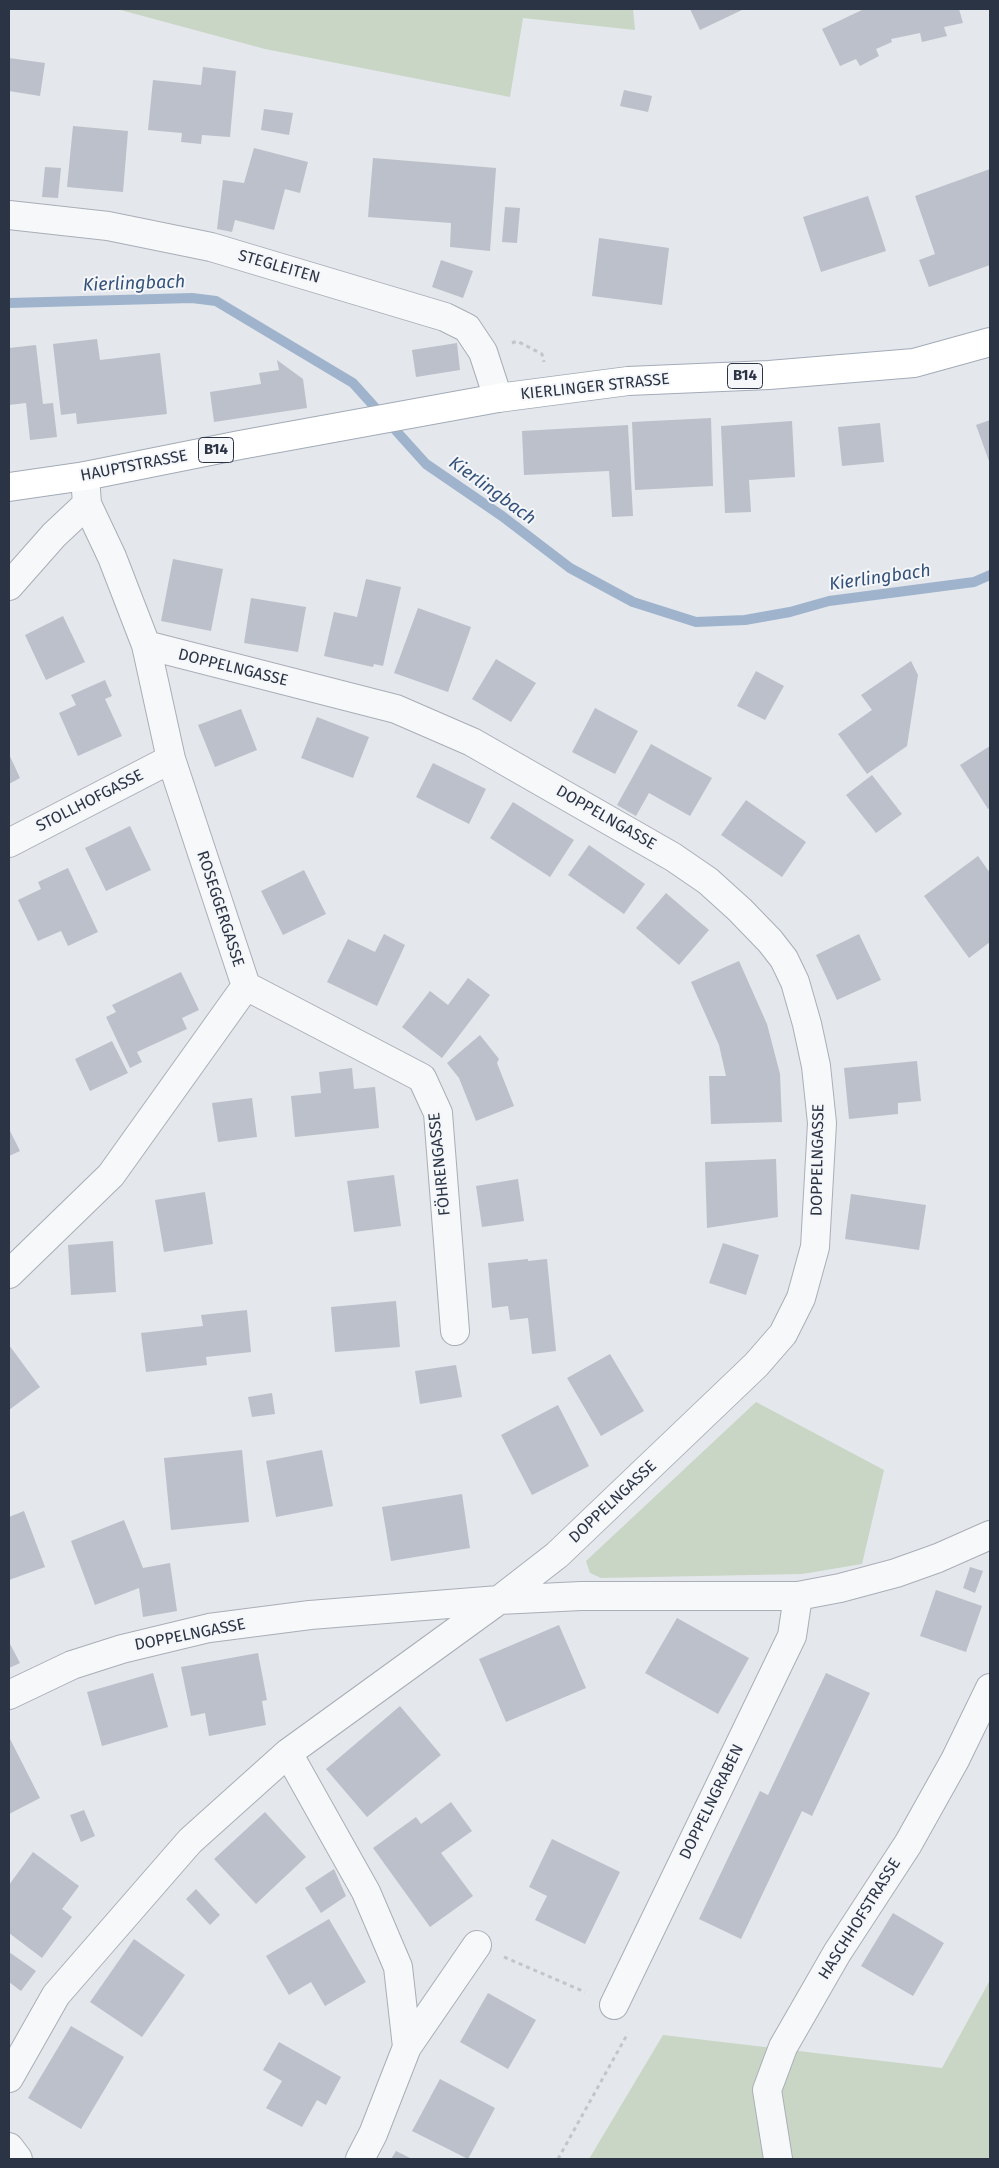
<!DOCTYPE html>
<html>
<head>
<meta charset="utf-8">
<style>
  body { margin:0 }
  #map { position:relative; width:999px; height:2168px; overflow:hidden; background:#e4e7ec; font-family:"Fira Sans",sans-serif }
  canvas { display:block }
  .frame { position:absolute; inset:0; border:10px solid #2b3445; pointer-events:none }
</style>
</head>
<body>
<div id="map">
<canvas width="999" height="2168"></canvas>
<div class="frame"></div>
</div>
<script>
const g = document.querySelector('canvas').getContext('2d');
g.lineJoin = 'round';
function fill(path, color) { g.fillStyle = color; g.fill(path, 'evenodd'); }
const shape = rows => new Path2D(rows.map(r => 'M' + r).join(''));
function trace(path, color, width, dash) { g.strokeStyle = color; g.lineWidth = width; g.lineCap = dash ? 'butt' : 'round'; g.setLineDash(dash || []); g.stroke(path); }
function label(font, color, halo, rows, align = 'center') {
  g.font = font + ' "Fira Sans",sans-serif'; g.lineWidth = 4; g.setLineDash([]); g.textBaseline = 'middle'; g.strokeStyle = halo; g.fillStyle = color; for (const [text, x, y, turn = 0] of rows) {
    g.save(); g.translate(x, y); g.rotate((+turn || 0) * Math.PI / 180); g.textAlign = isNaN(turn) ? turn : align; if (halo) g.strokeText(text, 0, 0); g.fillText(text, 0, 0); g.restore();
  }
}
fill(shape([
  [117,9,633,9,635,30,523,18,510,97,265,49],
  [756,1402,884,1470,862,1564,802,1574,601,1578,590,1573,586,1561],
  [990,1980,990,2159,589,2159,663,2035,942,2068]
]), '#c9d6c5');
trace(shape([
  [9,303,192,298,216,301,353,383,426,464,502,516,570,568,633,602,696,622,745,620,790,612,829,601,974,582,990,575]
]), '#9fb4cc', 10);
fill(shape([
  [690,9,744,9,700,30],
  [864,9,959,9,963,23,944,27,947,36,922,42,920,33,891,39,892,42,876,49,879,56,860,66,856,59,840,66,822,29],
  [9,58,45,63,40,96,9,91],
  [203,67,236,71,230,137,202,135,201,144,181,142,182,133,148,130,153,80,201,85],
  [624,90,652,96,648,112,620,106],
  [264,109,293,113,289,135,261,130],
  [73,126,128,131,123,192,67,187],
  [254,148,308,162,300,193,285,189,274,230,235,220,232,232,217,229,223,180,244,183],
  [373,158,496,168,490,251,450,247,451,223,368,217],
  [45,167,61,168,58,198,42,197],
  [990,169,990,265,929,287,919,260,935,254,915,196],
  [868,196,886,251,821,272,803,217],
  [505,207,520,208,517,243,502,242],
  [599,238,669,248,662,305,592,296],
  [441,260,473,271,463,298,432,287],
  [97,339,100,360,160,353,167,414,77,424,76,413,61,415,53,344],
  [457,343,460,370,416,377,412,350],
  [36,345,43,404,53,403,57,437,30,440,26,403,9,405,9,348],
  [277,360,303,379,307,408,214,422,210,392,261,384,259,373,279,370],
  [711,418,713,486,635,490,632,422],
  [990,420,990,464,976,425],
  [792,421,795,477,749,480,751,512,725,513,721,426],
  [880,423,884,462,842,466,838,427],
  [628,425,633,516,612,517,609,471,524,475,522,431],
  [173,559,223,569,211,631,161,621],
  [366,579,401,587,383,666,374,664,373,667,324,656,334,612,357,617],
  [251,598,306,607,298,652,244,643],
  [418,608,471,627,448,692,394,673],
  [63,616,85,662,46,680,25,635],
  [496,659,536,683,511,722,472,699],
  [911,661,918,675,907,746,867,774,838,734,872,710,861,695],
  [756,671,784,686,765,720,737,706],
  [105,680,112,696,105,699,122,736,78,756,59,713,76,705,71,695],
  [595,708,638,731,615,774,572,752],
  [241,709,257,750,215,767,198,725],
  [317,717,369,737,353,778,301,758],
  [651,744,712,778,690,816,649,793,636,816,617,805],
  [990,746,990,808,988,809,960,765],
  [9,754,20,778,9,784],
  [433,763,486,789,469,824,416,797],
  [872,775,902,814,876,833,846,795],
  [746,800,806,842,782,877,721,835],
  [513,802,574,840,550,877,490,838],
  [130,826,151,870,106,891,85,848],
  [589,845,645,884,624,914,568,875],
  [978,856,990,873,990,942,969,958,924,896],
  [68,868,98,932,68,946,61,931,38,941,18,900,41,889,38,882],
  [304,870,326,914,283,935,261,891],
  [666,893,709,930,679,965,636,928],
  [384,934,405,945,377,1006,327,982,348,939,375,952],
  [859,934,881,980,837,1000,816,955],
  [739,961,767,1024,780,1074,782,1122,711,1124,709,1076,726,1076,719,1045,691,982],
  [181,972,199,1010,182,1018,187,1029,137,1052,142,1062,130,1068,106,1017,116,1012,112,1005],
  [468,978,490,995,442,1058,402,1027,430,991,448,1005],
  [480,1035,499,1059,497,1063,514,1106,476,1121,459,1078,447,1063],
  [112,1041,128,1073,90,1091,75,1059],
  [917,1061,921,1101,898,1103,898,1114,849,1119,844,1068],
  [352,1068,354,1089,375,1087,379,1128,295,1137,291,1096,321,1093,319,1072],
  [252,1098,257,1137,218,1142,212,1103],
  [9,1129,20,1151,9,1156],
  [776,1159,778,1217,707,1228,705,1162],
  [394,1175,401,1226,354,1232,347,1181],
  [518,1179,524,1221,482,1227,476,1186],
  [205,1192,213,1244,164,1252,155,1200],
  [851,1194,926,1205,919,1250,845,1239],
  [113,1241,116,1292,71,1295,68,1245],
  [723,1243,759,1255,746,1295,709,1283],
  [528,1259,528,1261,547,1259,556,1351,532,1354,528,1318,510,1320,508,1306,492,1308,488,1263],
  [396,1301,400,1347,335,1352,331,1307],
  [247,1310,251,1352,206,1357,207,1365,146,1372,141,1333,203,1326,201,1315],
  [9,1345,40,1387,9,1410],
  [610,1354,644,1411,601,1436,567,1378],
  [456,1365,462,1397,420,1404,415,1371],
  [272,1393,275,1414,252,1417,248,1397],
  [558,1405,589,1466,532,1495,501,1435],
  [242,1450,249,1522,171,1530,164,1458],
  [322,1450,333,1506,276,1517,266,1461],
  [462,1494,470,1548,391,1561,382,1507],
  [24,1511,45,1567,9,1580,9,1517],
  [124,1520,143,1568,170,1563,177,1611,143,1617,139,1588,95,1605,71,1541],
  [970,1567,983,1571,975,1593,963,1588],
  [936,1590,982,1606,966,1652,920,1636],
  [677,1618,749,1658,718,1714,645,1673],
  [559,1625,586,1688,506,1722,479,1659],
  [9,1642,20,1663,9,1668],
  [258,1653,267,1700,262,1701,266,1725,209,1736,205,1713,191,1716,181,1667],
  [153,1673,168,1727,102,1746,87,1692],
  [826,1673,870,1693,812,1816,802,1811,741,1939,699,1919,760,1791,768,1795],
  [400,1706,441,1755,367,1817,326,1769],
  [9,1737,40,1798,9,1814],
  [451,1802,472,1831,441,1853,473,1896,430,1927,373,1848,416,1817,421,1824],
  [84,1810,95,1836,81,1842,70,1815],
  [265,1812,306,1857,256,1904,214,1859],
  [552,1839,620,1872,585,1944,535,1920,547,1896,529,1887],
  [33,1852,79,1886,62,1909,72,1917,42,1958,9,1933,9,1885],
  [334,1869,346,1896,321,1913,305,1888],
  [196,1889,220,1915,210,1925,186,1899],
  [893,1913,944,1943,913,1996,861,1966],
  [329,1919,366,1982,325,2006,311,1982,289,1995,266,1956],
  [134,1939,185,1975,142,2037,90,2002],
  [9,1952,36,1971,21,1991,9,1982],
  [488,1993,536,2020,508,2069,460,2042],
  [71,2026,124,2057,81,2129,28,2098],
  [279,2042,341,2077,326,2105,317,2100,302,2127,266,2108,282,2081,263,2070],
  [440,2079,495,2108,468,2159,412,2131],
  [396,2151,412,2159,391,2159]
]), '#bbc0ca');
const minor = shape([
  [9,215,108,226,211,247,445,317,467,328,483,352,498,398],
  [9,586,54,535,87,504],
  [9,843,171,759],
  [246,986,422,1078,438,1113,455,1331],
  [9,1274,111,1175,246,986,171,759,146,645,112,557,87,504,85,476],
  [9,1695,72,1665,122,1649,209,1628,310,1615,499,1600,581,1596,798,1596,840,1588,896,1573,938,1558,990,1535],
  [288,1753,366,1892,398,1967,407,2047,373,2134,360,2159],
  [614,2005,792,1636,798,1596],
  [407,2047,477,1945],
  [9,2078,56,1995,190,1841,288,1753,499,1600,557,1555,756,1365,783,1334,801,1298,815,1247,822,1123,816,1066,807,1024,795,982,784,959,770,941,740,910,708,881,673,857,472,742,396,709,146,645],
  [9,2147,18,2159],
  [778,2159,767,2090,783,2047,837,1953,908,1844,955,1760,990,1688]
]);
const major = shape([
  [9,487,85,476,240,445,498,398,628,381,769,375,914,363,990,342]
]);
trace(minor, '#a9aeb7', 30);
trace(major, '#a3abb8', 30);
trace(shape([
  [512,343,517,341,542,354,544,362],
  [504,1957,585,1992],
  [558,2159,628,2033]
]), '#c2c5cb', 3, [4, 4]);
trace(minor, '#f7f8fa', 28);
trace(major, '#fff', 28);
for (const [x, y, w] of [
  [745,376,35],
  [216,450,35]
]) { const box = new Path2D(); box.roundRect(x - w / 2, y - 12.5, w, 25, 4); g.fillStyle = '#f4f6f9'; g.fill(box); trace(box, '#2b3445', 1); }
label('bold 15px', '#2b3445', null, [
  ["B14",745,376],
  ["B14",216,450]
]);
label('16px', '#2b3445', '#f4f6f9', [
  ["STEGLEITEN",279,267,16],
  ["KIERLINGER STRASSE",595,387,-6],
  ["HAUPTSTRASSE",134,466,-11],
  ["DOPPELNGASSE",233,668,14],
  ["STOLLHOFGASSE",90,801,-27],
  ["DOPPELNGASSE",606,818,30],
  ["ROSEGGERGASSE",220,909,72],
  ["DOPPELNGASSE",818,1160,-89],
  ["FÖHRENGASSE",440,1164,-96],
  ["DOPPELNGASSE",613,1502,-43],
  ["DOPPELNGASSE",190,1635,-11],
  ["DOPPELNGRABEN",712,1802,-64],
  ["HASCHHOFSTRASSE",860,1919,-58]
]);
label('italic 18px', '#34527a', '#f4f6f9', [
  ["Kierlingbach",134,284,-2],
  ["Kierlingbach",492,491,36],
  ["Kierlingbach",880,578,-8]
]);
</script>
</body>
</html>
